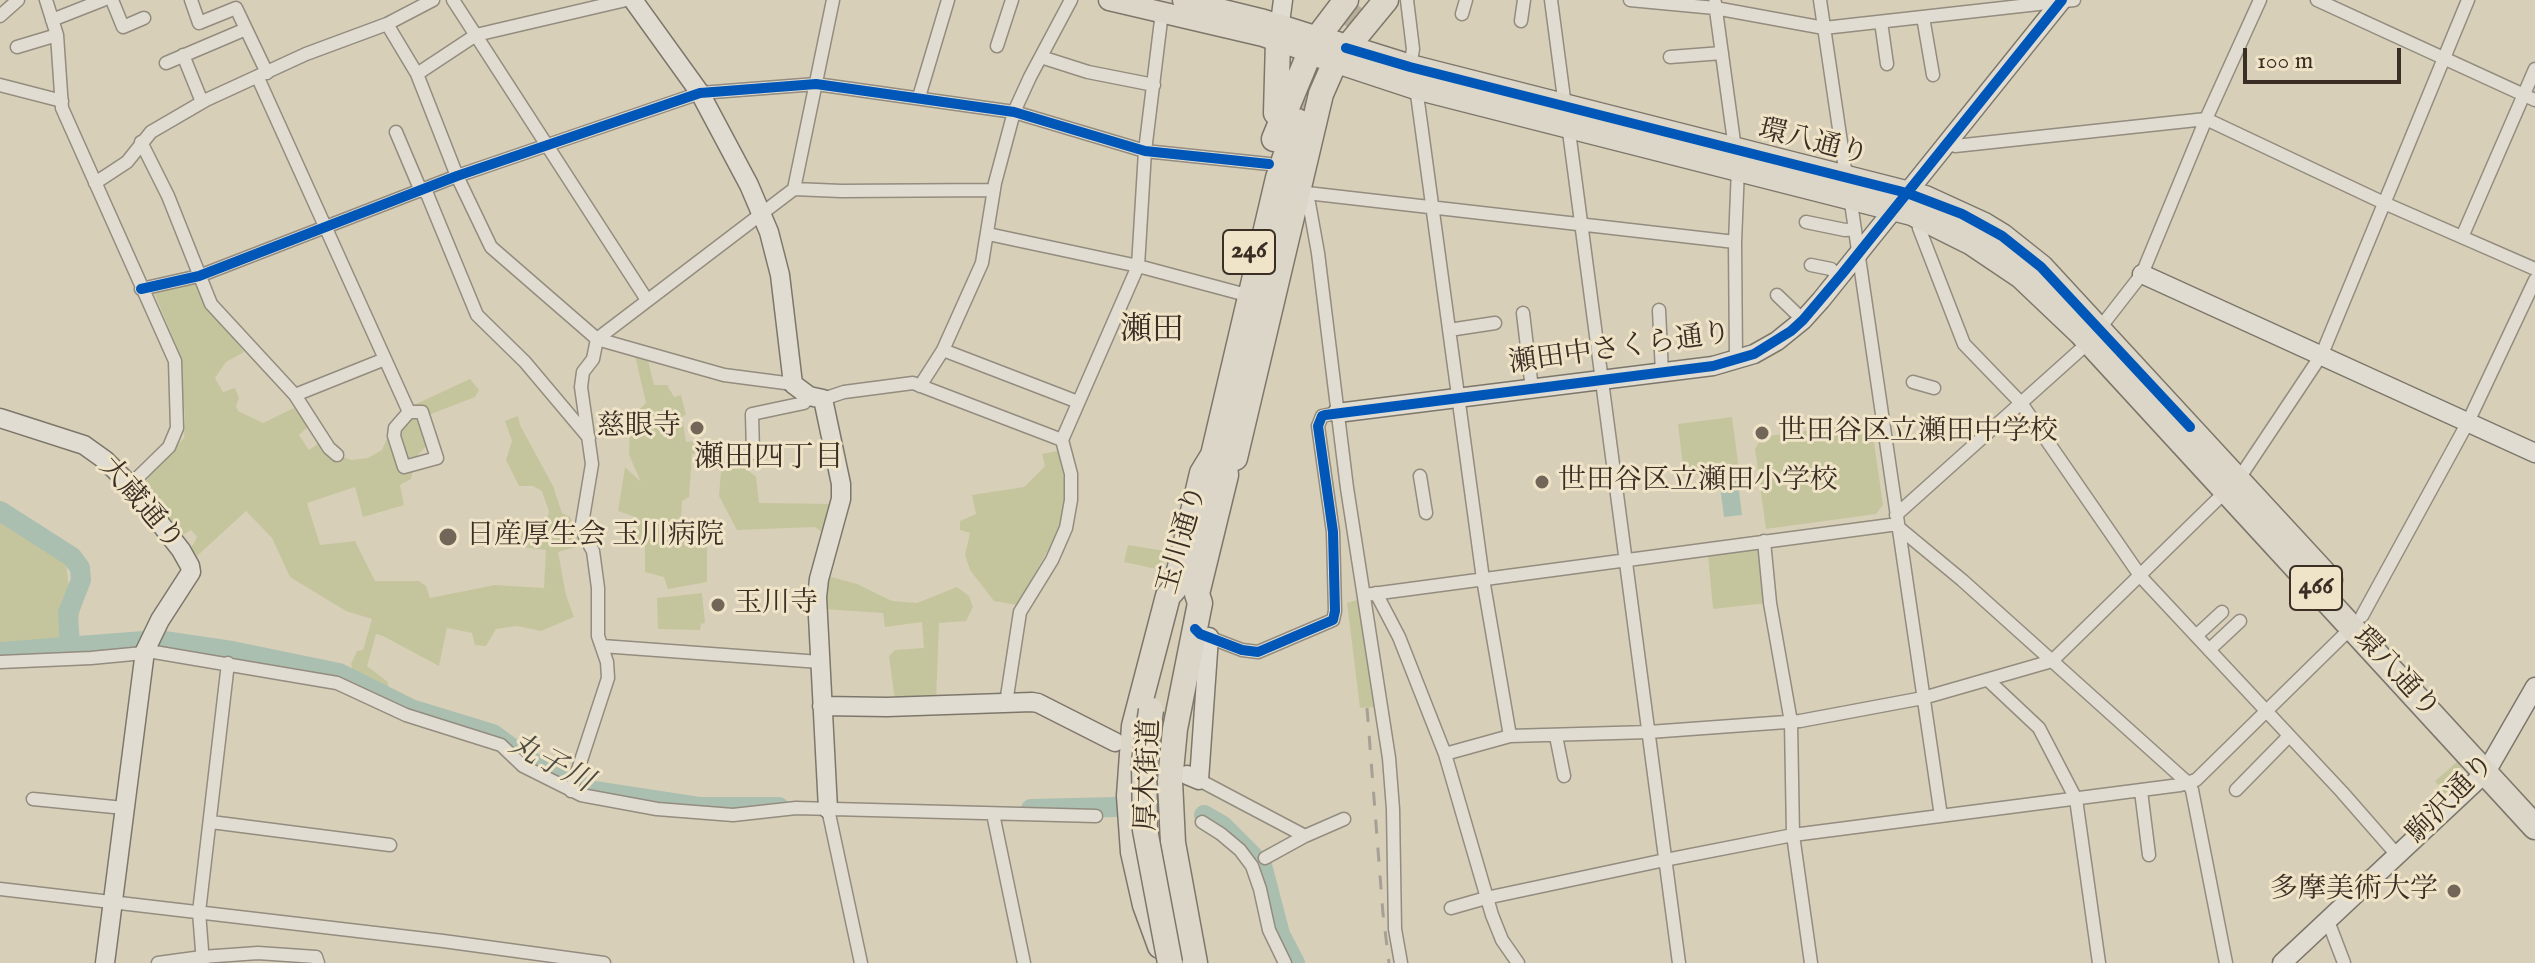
<!DOCTYPE html>
<html>
<head>
<meta charset="utf-8">
<style>
  body { margin:0 }
  #map { position:relative; width:2535px; height:963px; overflow:hidden; background:#d8cfb8; font-family:"IM FELL English",serif }
  canvas { display:block }
  .scale { position:absolute; left:2243px; top:48px; width:158px; height:36px; box-sizing:border-box; border:4px solid #3a2e25; border-top:0; padding-left:10px; font-size:24px; line-height:28px; white-space:nowrap; color:#3a2e25; -webkit-text-stroke:6px #efe4c8; paint-order:stroke }
</style>
</head>
<body>
<div id="map">
<canvas width="2535" height="963"></canvas>
<div class="scale">100 m</div>
</div>
<script>
const g = document.querySelector('canvas').getContext('2d');
g.lineJoin = 'round';
function fill(path, color) { g.fillStyle = color; g.fill(path, 'evenodd'); }
const shape = rows => new Path2D(rows.map(r => 'M' + r).join(''));
function trace(path, color, width, dash) { g.strokeStyle = color; g.lineWidth = width; g.lineCap = dash ? 'butt' : 'round'; g.setLineDash(dash || []); g.stroke(path); }
function label(font, color, halo, rows, align = 'center') {
  g.font = font + ' "IM FELL English","Noto Serif JP",serif'; g.lineWidth = 6; g.setLineDash([]); g.textBaseline = 'middle'; g.strokeStyle = halo; g.fillStyle = color; for (const [text, x, y, turn = 0] of rows) {
    g.save(); g.translate(x, y); g.rotate((+turn || 0) * Math.PI / 180); g.textAlign = isNaN(turn) ? turn : align; if (halo) g.strokeText(text, 0, 0); g.fillText(text, 0, 0); g.restore();
  }
}
fill(shape([
  [196,281,208,306,244,352,226,362,215,378,223,392,235,388,239,398,236,406,238,411,263,423,294,408,308,427,299,435,309,450,319,443,323,448,351,460,368,458,382,450,393,425,403,410,470,379,479,390,475,397,421,418,427,445,416,457,411,479,400,485,404,505,363,517,355,487,307,503,320,545,355,541,375,581,419,581,426,586,430,598,495,585,544,588,546,550,506,545,503,538,544,527,549,512,542,491,533,486,519,486,506,460,512,441,505,421,518,416,520,425,553,486,562,513,570,517,583,545,558,552,566,595,574,617,541,631,517,626,496,629,486,646,475,645,472,633,447,628,439,666,383,636,376,634,367,666,388,682,388,689,353,672,351,664,357,651,363,650,372,619,346,611,290,577,272,538,246,511,197,556,191,548,197,537,191,530,181,536,138,484,167,457,184,438,185,418,179,352,154,293],
  [635,356,648,360,654,385,667,385,674,397,681,395,686,415,682,416,686,442,702,440,704,451,692,454,689,497,682,501,680,539,707,543,707,582,668,589,664,577,645,572,645,544,637,542,638,518,618,511,625,467,641,482,629,455,630,418,646,403],
  [1732,417,1739,470,1688,476,1684,475,1678,424],
  [1871,422,1883,505,1876,514,1766,529,1755,449,1762,437],
  [1058,451,1066,489,1062,525,1017,605,994,601,970,570,965,555,970,533,960,530,960,521,976,514,972,495,1024,487,1045,466,1042,454],
  [745,468,756,477,759,503,834,504,823,533,815,527,737,530,719,496,721,470],
  [0,518,54,556,62,555,66,564,69,588,81,605,74,639,67,649,0,651],
  [1128,545,1165,551,1161,570,1124,562],
  [1761,548,1767,603,1713,609,1708,554],
  [828,576,857,584,892,601,917,603,957,587,969,596,973,607,966,621,939,623,936,701,895,701,889,656,895,650,924,648,922,622,885,627,883,613,824,609],
  [702,593,705,623,701,624,700,630,658,629,657,598],
  [1360,599,1375,707,1360,708,1347,603],
  [2458,761,2461,765,2461,780,2445,794,2435,781]
]), '#c5c59d');
fill(shape([
  [1737,476,1742,515,1724,517,1719,479]
]), '#aabfb0');
trace(shape([
  [0,511,72,557,80,568,81,580,68,613,70,647],
  [0,652,157,640,232,651,339,673,411,709,493,734,527,759,566,780,594,791,699,807,779,807],
  [1031,809,1115,807],
  [1204,815,1223,826,1262,865,1280,934,1295,963]
]), '#aabfb0', 20);
trace(shape([
  [1297,121,1333,35,1358,0]
]), '#b8af9b', 24, [24, 12]);
const street = shape([
  [46,0,57,35,62,108,175,361,177,428,169,447,130,485],
  [112,0,123,27,144,18],
  [191,0,199,23,236,8,267,73],
  [453,0,647,300],
  [1407,0,1413,49,1410,67],
  [1551,0,1565,106],
  [1630,0,1715,8,1824,28,2074,0],
  [1820,0,1846,176],
  [2317,0,2535,100],
  [1715,3,1735,149],
  [1462,14,1466,0],
  [0,16,18,0],
  [1923,17,1933,75],
  [52,20,103,0],
  [1521,21,1524,0],
  [1881,22,1887,64],
  [387,24,417,74,457,176,491,247,597,339,724,375,793,384],
  [997,46,1012,0],
  [17,47,57,35],
  [183,55,202,102],
  [1041,57,1088,72,1154,85],
  [1670,57,1722,53],
  [166,63,246,29],
  [417,74,476,35,626,0],
  [258,78,409,412],
  [0,85,62,101],
  [1416,87,1483,579,1510,736],
  [919,97,948,0],
  [1568,124,1679,963],
  [396,132,421,191],
  [141,142,168,196,211,304,295,395,329,448,337,455],
  [1947,143,1955,146,2206,119,2384,203,2535,269],
  [95,183,127,162,151,132,206,100,306,54,387,24,433,0],
  [425,189,477,315,525,362,589,438],
  [794,189,833,0],
  [1298,192,1309,203,1318,253,1347,488,1389,758,1393,809,1395,929,1401,963],
  [1298,192,1735,242],
  [1850,196,1941,816],
  [1917,216,1919,228,1964,344,2021,403,2141,577,2342,792,2398,856],
  [1806,222,1845,230,1855,229],
  [988,234,1138,266,1239,293],
  [2462,237,2535,69],
  [1811,265,1831,269,1839,277],
  [141,289,199,276,457,176,700,93,816,84,1014,112,1145,151,1269,164],
  [1777,295,1803,320],
  [1659,310,1662,373],
  [1523,313,1532,389],
  [1449,330,1495,323],
  [943,350,1078,402],
  [1736,360,1735,242,1738,168],
  [1913,382,1934,388],
  [920,386,943,350,982,263,995,183,1014,112,1030,77,1071,0],
  [295,395,385,359],
  [823,399,844,392,913,383,1062,440],
  [409,412,422,412,437,458,404,467,394,436,395,428,409,412],
  [753,453,752,414,804,403,809,396],
  [1420,476,1426,513],
  [2238,480,2322,354,2468,0],
  [1896,515,2089,342,2142,274,2206,119,2260,0],
  [1898,527,1962,580,2188,783,2192,790,2226,963],
  [1764,541,1770,603,1791,722,1793,835,1811,963],
  [1376,593,1399,637,1445,754,1492,915,1502,940,1518,963],
  [1365,595,1898,524],
  [2362,616,2468,422,2535,280],
  [1203,635,1242,650,1258,652,1333,620,1335,611,1333,532,1318,426,1322,416,1337,413],
  [2196,636,2222,612],
  [602,646,820,662],
  [2209,650,2240,621],
  [0,662,91,658,154,652,337,683,406,715,501,745,523,766,581,795,657,809,733,815,796,808,1096,816],
  [1989,681,2039,728,2076,799,2099,963],
  [1006,703,1020,612,1052,560,1066,528,1071,500,1071,474,1062,440,1138,266,1145,151,1162,12],
  [1556,736,1564,776],
  [1445,754,1510,736,1649,732,1800,721,1923,698,2052,661,2226,491],
  [1199,780,1305,836,1265,858],
  [2236,790,2289,736],
  [571,791,608,678,607,662,598,636,598,588,593,551,585,537,582,524,592,464,581,387,583,372,593,359,597,339,794,189,841,191,994,190],
  [2141,791,2149,855],
  [33,799,124,808],
  [828,809,861,963],
  [993,814,1024,963],
  [211,822,390,845],
  [1202,822,1221,834,1240,850,1252,866,1260,889,1269,930,1285,963],
  [1305,836,1344,819],
  [0,889,443,941,604,963],
  [1451,908,1486,898,1665,860,1793,835,2180,785,2196,780,2351,628],
  [2328,921,2344,963],
  [158,963,202,957,258,953,316,957,318,963],
  [203,963,199,912,228,663]
]);
const secondary = shape([
  [633,0,700,93,749,185,769,232,780,275,793,384,809,396,823,399,841,484,841,499,819,579,817,597,828,809],
  [1278,38,1283,0],
  [2142,274,2535,453],
  [1337,413,1713,366,1754,354,1777,341,1803,320,1821,300,2062,0],
  [0,418,84,445,105,460,130,485,181,550,190,566,191,572,160,620,145,651,105,963],
  [822,706,887,707,1032,702,1038,703,1115,742],
  [1187,775,1199,780,1209,637],
  [2282,963,2486,772,2535,687]
]);
const primary = shape([
  [1109,0,1263,36,1310,52],
  [1183,0,1264,20,1318,37]
]);
const highway = shape([
  [1324,40,1410,67,1925,198,1984,225,2002,236,2041,267,2330,580],
  [1310,52,1416,87,1912,213,1972,243,2021,276,2081,333,2535,827],
  [1276,113,1278,41],
  [1274,139,1310,52,1318,37,1346,0],
  [1235,458,1321,94,1335,62,1386,0],
  [1160,946,1145,905,1133,852,1129,796,1134,726,1168,596,1175,588,1202,473,1213,455,1278,178,1297,121],
  [1195,963,1173,843,1170,781,1175,729,1200,603,1197,594,1226,475,1224,458,1229,437]
]);
trace(street, '#938c7f', 15);
trace(secondary, '#7d776b', 21);
trace(primary, '#7d776b', 23);
trace(highway, '#7d776b', 27);
trace(street, '#e0dcd1', 12);
trace(secondary, '#e0dcd1', 18);
trace(primary, '#dbd6c8', 20);
trace(highway, '#dbd6c8', 24);
trace(shape([
  [1367,708,1383,914,1389,963]
]), '#a6a097', 3, [14, 14]);
const highwayBridge = shape([
  [1151,710,1144,762,1145,830,1170,963]
]);
trace(highwayBridge, '#7d776b', 27, []);
trace(highwayBridge, '#dbd6c8', 24);
trace(shape([
  [1346,48,1410,67,1907,193,1962,214,2002,236,2041,267,2190,427],
  [141,289,199,276,457,176,700,93,816,84,1014,112,1145,151,1269,164],
  [1195,629,1200,634,1242,650,1258,652,1333,620,1335,611,1333,532,1318,426,1322,416,1325,415,1713,366,1754,354,1791,331,1803,320,1842,274,2062,0]
]), '#0057b8', 10);
for (const [x, y, r, color] of [
  [697,428,8,"#716658"],
  [1762,433,8,"#716658"],
  [1542,482,8,"#716658"],
  [448,537,10,"#716658"],
  [718,605,8,"#716658"],
  [2454,891,8,"#716658"]
]) { const dot = new Path2D(); dot.arc(x, y, r, 0, 2 * Math.PI); g.fillStyle = color; g.fill(dot); trace(dot, '#efe4c8', 3); }
for (const [x, y, w] of [
  [1249,252,52],
  [2316,588,52]
]) { const box = new Path2D(); box.roundRect(x - w / 2, y - 22, w, 44, 6); g.fillStyle = '#efe4c8'; g.fill(box); trace(box, '#3a2e25', 2); }
label('bold 26px', '#3a2e25', null, [
  ["246",1249,252],
  ["466",2316,588]
]);
label('28px', '#3a2e25', '#efe4c8', [
  ["環八通り",1813,144,14],
  ["瀬田中さくら通り",1620,350,-8],
  ["大蔵通り",140,505,49],
  ["玉川通り",1184,540,-74],
  ["環八通り",2395,674,47],
  ["厚木街道",1150,775,-88],
  ["駒沢通り",2452,800,-46]
]);
label('28px', '#3a2e25', '#efe4c8', [
  ["慈眼寺",681,428,"right"],
  ["世田谷区立瀬田中学校",1778,433],
  ["世田谷区立瀬田小学校",1558,482],
  ["日産厚生会 玉川病院",466,537],
  ["玉川寺",734,605],
  ["多摩美術大学",2438,891,"right"]
], 'left');
label('30px', '#3a2e25', '#efe4c8', [
  ["瀬田四丁目",769,460]
]);
label('italic 30px', '#4c4a40', '#efe4c8', [
  ["丸子川",550,765,28]
]);
label('32px', '#3a2e25', '#efe4c8', [
  ["瀬田",1152,332]
]);
</script>
</body>
</html>
